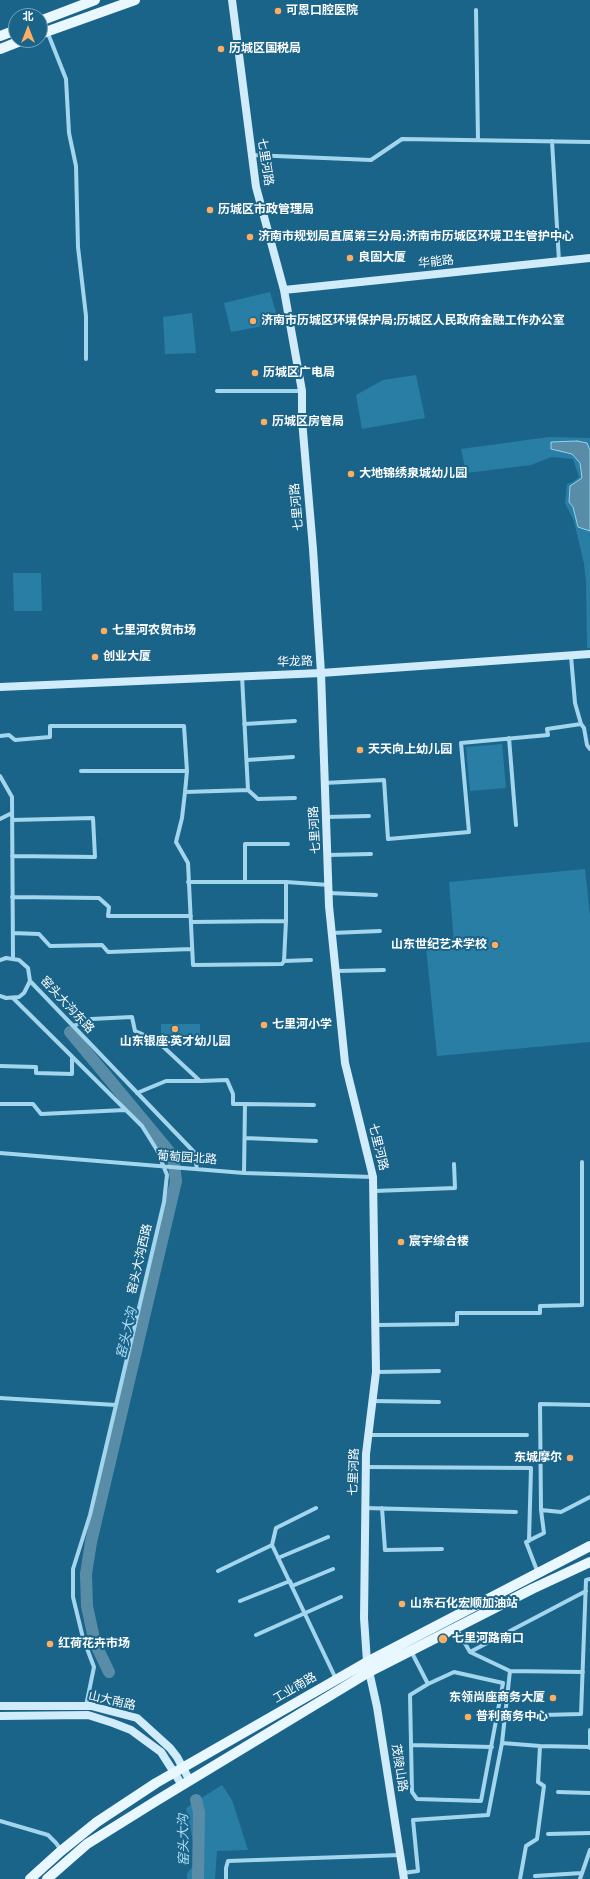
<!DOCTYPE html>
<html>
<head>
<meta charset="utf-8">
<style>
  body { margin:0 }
  #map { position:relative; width:590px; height:1879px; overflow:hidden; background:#1a648a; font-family:Karla,"Noto Sans SC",sans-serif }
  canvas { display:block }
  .north { position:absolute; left:8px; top:8px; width:40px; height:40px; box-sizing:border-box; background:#1a648a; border:1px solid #76a2b9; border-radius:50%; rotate:0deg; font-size:11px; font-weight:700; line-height:16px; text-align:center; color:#fff }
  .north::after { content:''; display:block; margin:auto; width:14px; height:18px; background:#ffad5f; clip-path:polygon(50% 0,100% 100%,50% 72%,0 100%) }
</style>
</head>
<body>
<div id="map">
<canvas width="590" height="1879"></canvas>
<div class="north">北</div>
</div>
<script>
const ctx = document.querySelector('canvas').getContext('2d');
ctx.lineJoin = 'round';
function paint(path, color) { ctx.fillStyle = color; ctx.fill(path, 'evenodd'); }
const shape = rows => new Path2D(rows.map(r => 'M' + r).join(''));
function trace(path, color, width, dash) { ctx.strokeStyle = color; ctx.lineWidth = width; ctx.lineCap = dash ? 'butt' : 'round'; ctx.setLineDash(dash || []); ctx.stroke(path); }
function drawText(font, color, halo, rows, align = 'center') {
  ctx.font = font + ' Karla,"Noto Sans SC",sans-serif'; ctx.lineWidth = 4; ctx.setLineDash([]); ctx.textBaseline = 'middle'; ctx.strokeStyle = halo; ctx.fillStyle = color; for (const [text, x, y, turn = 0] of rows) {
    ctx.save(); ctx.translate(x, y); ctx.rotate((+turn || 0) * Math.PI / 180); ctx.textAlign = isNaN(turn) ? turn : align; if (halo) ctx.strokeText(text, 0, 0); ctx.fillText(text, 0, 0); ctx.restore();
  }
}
const green = shape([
  [270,292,279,323,231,332,224,303],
  [192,313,196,353,165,354,163,317],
  [416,375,425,418,362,429,356,395,383,380],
  [549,437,590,438,590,648,587,648,586,582,584,564,574,521,565,503,567,484,573,482,579,477,573,459,551,457,531,465,466,473,461,449],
  [13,573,41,573,42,611,14,611],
  [502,744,506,788,470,791,466,747],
  [585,869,590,916,590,1042,437,1056,426,947,454,944,449,882],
  [161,1024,200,1024,200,1044,173,1045,161,1035],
  [222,1785,232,1800,248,1850,217,1851,215,1879,187,1879,187,1874,197,1860,186,1808]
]);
const water = shape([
  [577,441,587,443,590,450,590,531,578,527,573,507,569,502,570,486,582,478,580,463,572,454,551,449,551,442,577,441]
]);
const river = shape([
  [70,1032,173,1156,176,1181,91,1542,86,1574,87,1606,95,1643,109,1672],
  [196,1800,199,1812,198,1879]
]);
const street = shape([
  [476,10,478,140],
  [47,31,66,79,69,133,76,166,78,247,86,316,86,359],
  [552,141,559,261],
  [252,155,371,160,402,139,590,142],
  [217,391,302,391],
  [571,656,575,703,581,724],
  [242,676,248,790,185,792,182,818,176,842,188,863,193,965,282,964,284,961],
  [244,724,295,721],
  [0,736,9,735,15,740,50,737,50,726,184,726,187,771,185,792],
  [509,738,516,825],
  [247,760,293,757],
  [81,771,187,771],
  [0,776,12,797,13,958],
  [324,783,384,780,388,839,469,832,461,743,548,735,547,729,581,724,584,728,587,745,590,749],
  [248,790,258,799,295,798],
  [326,817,369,816],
  [0,819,12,813],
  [12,820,93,818,95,857,12,856],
  [328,855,371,854],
  [188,882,286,882,329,885],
  [245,882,245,844,288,844],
  [329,893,376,895],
  [12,897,99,898,109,907,108,916,191,916],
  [286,921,284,961,311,960],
  [191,922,286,921,286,882],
  [13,933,39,934,50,946,102,945,108,952,192,949],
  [332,933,380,931],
  [0,960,6,958,19,960,28,968,30,981,24,993,19,997,6,998,0,996],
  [336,971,384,970],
  [30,981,194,1152,197,1169],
  [13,998,142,1126,157,1150,167,1175,164,1202,90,1515,73,1569,73,1597,83,1638,94,1667,86,1706],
  [73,1026,91,1019,132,1017,135,1031,156,1040,200,1081,227,1080,233,1094,233,1104,245,1104,244,1173],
  [0,1066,36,1067,36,1073,72,1074,72,1057],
  [137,1093,166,1081,200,1081],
  [0,1104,33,1104,41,1114,125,1110],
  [245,1104,314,1105],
  [245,1138,316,1141],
  [0,1153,244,1173,373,1177],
  [374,1191,455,1188,454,1164],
  [377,1325,457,1324,457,1313,540,1313,540,1306,582,1305,582,1162],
  [376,1372,439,1371],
  [0,1398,116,1405],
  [372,1401,439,1402],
  [590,1405,540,1404,541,1510,561,1512,590,1497],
  [368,1435,527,1435],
  [366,1467,531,1468,529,1541],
  [316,1508,276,1528,272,1545,336,1679],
  [365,1508,516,1512],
  [382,1508,385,1550,442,1549],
  [278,1558,328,1537],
  [218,1571,272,1545],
  [538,1573,526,1542,544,1533,541,1510],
  [240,1601,290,1581,292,1586,333,1569],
  [456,1628,470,1652,510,1671,583,1672],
  [256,1635,341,1597],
  [411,1651,428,1684,410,1695,412,1792,417,1799,481,1801,503,1683,454,1672,428,1684],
  [470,1652,586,1591],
  [505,1716,581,1714,586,1580,590,1579],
  [590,1730,590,1748],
  [502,1743,540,1746,538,1782,544,1786,537,1839,526,1846,520,1879],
  [411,1745,492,1747],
  [540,1746,589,1747],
  [558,1792,590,1793],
  [0,1821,48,1835,56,1843,61,1850],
  [548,1834,590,1833],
  [403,1873,418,1871,413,1820,488,1815,502,1743,510,1671],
  [535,1876,582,1873],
  [226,1879,226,1868,228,1861,400,1855],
  [580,1879,590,1850]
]);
const secondary = shape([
  [232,0,256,187,284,290,302,391,302,420,313,549,321,673,329,906,345,1063,373,1177,376,1372,366,1454,364,1618,367,1662,377,1707,404,1879],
  [284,290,590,258],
  [0,687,321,673,590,654],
  [0,1706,91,1706,137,1718,170,1748,177,1757,190,1781],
  [0,1716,88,1715,113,1723,131,1730,161,1752,182,1785]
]);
const primary = shape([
  [40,21,95,0],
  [40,34,135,0],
  [0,36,16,30],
  [0,49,23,40],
  [30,1879,61,1851,97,1822,156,1783,367,1662,590,1546],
  [47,1879,87,1844,156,1801,369,1672,532,1589,590,1562]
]);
const markers = [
  [278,11,4,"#ffad5f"],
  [221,49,4,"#ffad5f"],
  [210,210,4,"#ffad5f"],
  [250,237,4,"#ffad5f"],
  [350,258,4,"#ffad5f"],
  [253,321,4,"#ffad5f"],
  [255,373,4,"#ffad5f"],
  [264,422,4,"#ffad5f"],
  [351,474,4,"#ffad5f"],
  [104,631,4,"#ffad5f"],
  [95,657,4,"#ffad5f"],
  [360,750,4,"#ffad5f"],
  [495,945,4,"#ffad5f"],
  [264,1025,4,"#ffad5f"],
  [175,1029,4,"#ffad5f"],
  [401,1242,4,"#ffad5f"],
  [570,1458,4,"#ffad5f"],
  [402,1604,4,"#ffad5f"],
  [443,1639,5,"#ffad5f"],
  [50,1644,4,"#ffad5f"],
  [553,1698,4,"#ffad5f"],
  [468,1717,4,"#ffad5f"]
];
const poiNames = [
  ["可恩口腔医院",286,11],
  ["历城区国税局",229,49],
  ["历城区市政管理局",218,210],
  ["济南市规划局直属第三分局;济南市历城区环境卫生管护中心",258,237],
  ["良固大厦",358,258],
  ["济南市历城区环境保护局;历城区人民政府金融工作办公室",261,321],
  ["历城区广电局",263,373],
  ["历城区房管局",272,422],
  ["大地锦绣泉城幼儿园",359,474],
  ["七里河农贸市场",112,631],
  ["创业大厦",103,657],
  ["天天向上幼儿园",368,750],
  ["山东世纪艺术学校",487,945,"right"],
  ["七里河小学",272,1025],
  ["山东银座·英才幼儿园",175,1042,"center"],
  ["宸宇综合楼",409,1242],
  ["东城摩尔",562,1458,"right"],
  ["山东石化宏顺加油站",410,1604],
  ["七里河路南口",452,1639],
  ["红荷花卉市场",58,1644],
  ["东领尚座商务大厦",545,1698,"right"],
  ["普利商务中心",476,1717]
];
const streetNames = [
  ["七里河路",265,162,81],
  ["华能路",436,262,-6],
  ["七里河路",297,507,-95],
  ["华龙路",295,662,-2],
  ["七里河路",315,830,-93],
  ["窑头大沟东路",67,1005,47],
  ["七里河路",378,1147,76],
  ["葡萄园北路",187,1158,4],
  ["窑头大沟西路",140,1259,-77],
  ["七里河路",354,1472,-88],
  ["工业南路",295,1688,-30],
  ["山大南路",112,1701,13],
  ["茂陵山路",399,1768,81]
];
const waterNames = [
  ["窑头大沟",127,1333,-77],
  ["窑头大沟",184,1840,-91]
];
paint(green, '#297ea6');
paint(water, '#598da7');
trace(water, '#96d3ef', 1);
trace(river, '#598da7', 12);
trace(street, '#a3d5ed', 4);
trace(secondary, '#d0ebf9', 8);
trace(primary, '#e9f7ff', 10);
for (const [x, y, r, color] of markers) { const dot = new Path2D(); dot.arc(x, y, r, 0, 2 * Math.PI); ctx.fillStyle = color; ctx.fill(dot); trace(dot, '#1a648a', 1.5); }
drawText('bold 12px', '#fff', '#1a648a', poiNames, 'left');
drawText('12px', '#fff', '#1a648a', streetNames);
drawText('italic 13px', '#afdef4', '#1a648a', waterNames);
</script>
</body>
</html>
